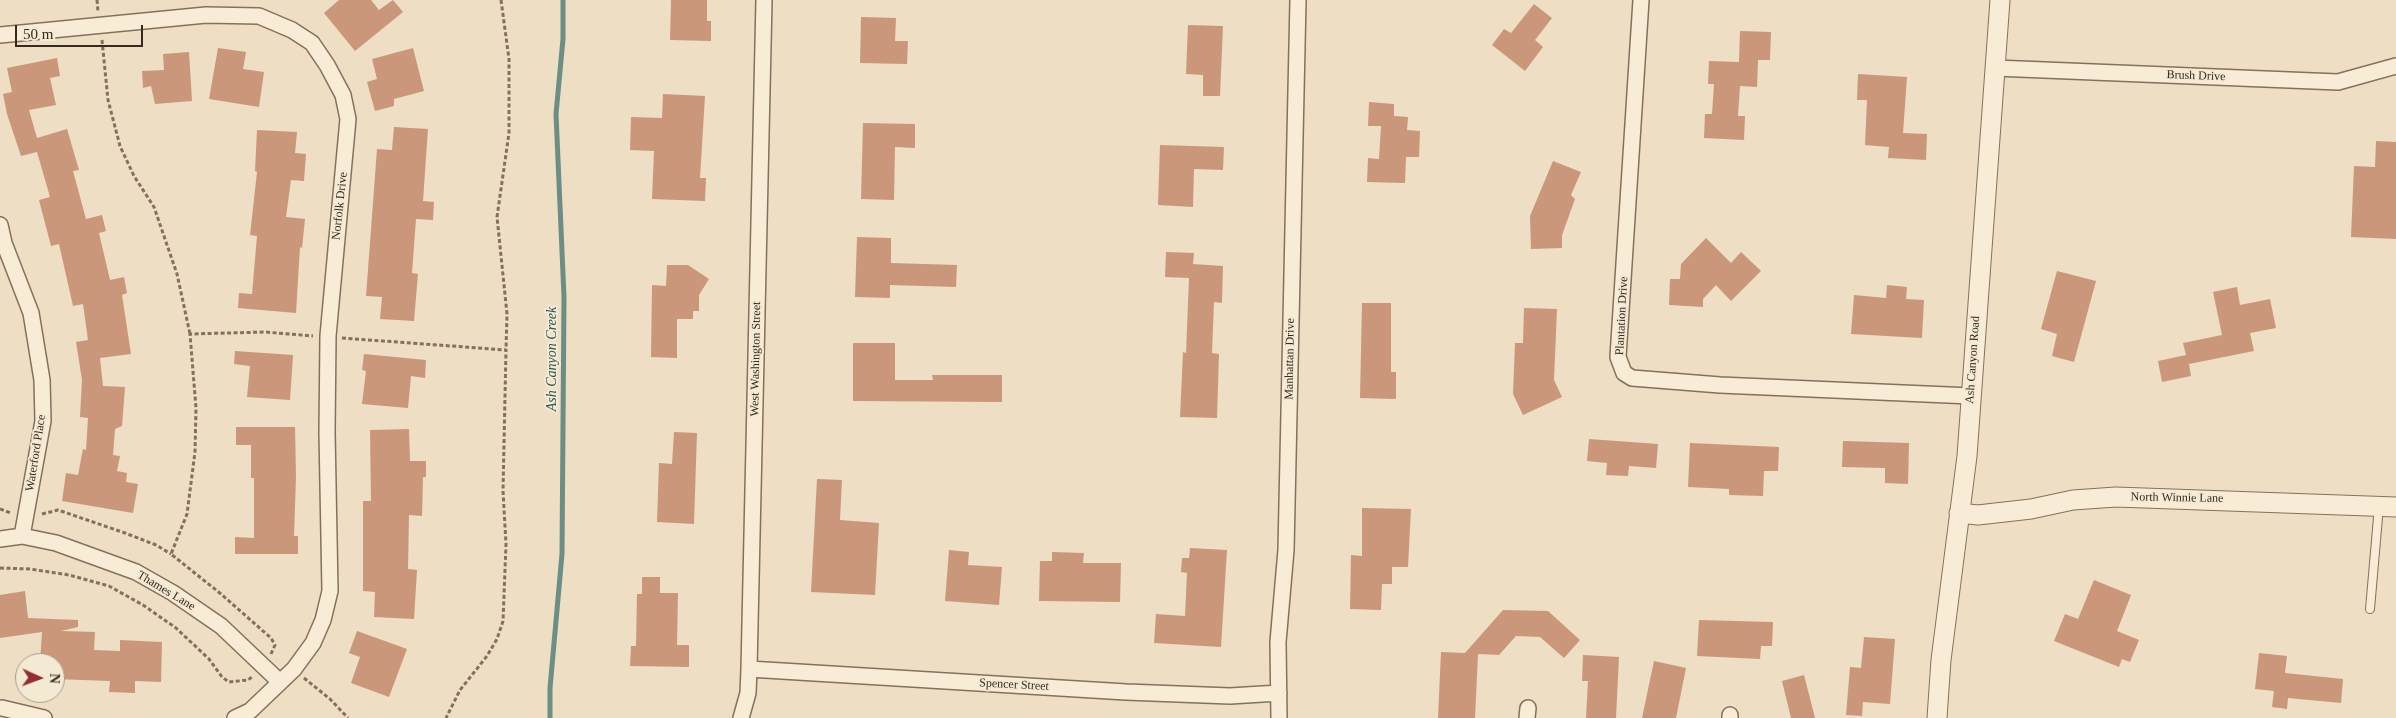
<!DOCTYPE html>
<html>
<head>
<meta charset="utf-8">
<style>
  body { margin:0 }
  #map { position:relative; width:2396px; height:718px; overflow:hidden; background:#eddec4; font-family:"Times New Roman",serif }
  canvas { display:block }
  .north { position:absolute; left:15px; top:653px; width:50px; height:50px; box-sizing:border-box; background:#f4e9d3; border:1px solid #a89c8b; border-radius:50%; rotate:92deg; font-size:14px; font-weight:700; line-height:20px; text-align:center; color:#37291e }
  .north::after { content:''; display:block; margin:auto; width:18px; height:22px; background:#942d33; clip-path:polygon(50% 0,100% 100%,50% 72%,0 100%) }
  .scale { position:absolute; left:15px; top:25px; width:128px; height:22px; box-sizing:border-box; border:2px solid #37291e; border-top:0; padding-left:6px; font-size:15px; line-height:18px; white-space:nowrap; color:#37291e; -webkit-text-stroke:4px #f4e9d3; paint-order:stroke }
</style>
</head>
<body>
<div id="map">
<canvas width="2396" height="718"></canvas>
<div class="north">N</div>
<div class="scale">50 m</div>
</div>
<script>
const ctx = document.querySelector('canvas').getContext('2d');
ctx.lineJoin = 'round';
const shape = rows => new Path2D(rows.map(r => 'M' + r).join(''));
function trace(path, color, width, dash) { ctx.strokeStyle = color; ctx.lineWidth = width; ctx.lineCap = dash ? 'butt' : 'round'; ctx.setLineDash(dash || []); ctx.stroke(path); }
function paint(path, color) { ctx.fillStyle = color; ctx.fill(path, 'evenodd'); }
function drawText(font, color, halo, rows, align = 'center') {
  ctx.font = font + ' "Times New Roman",serif'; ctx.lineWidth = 4; ctx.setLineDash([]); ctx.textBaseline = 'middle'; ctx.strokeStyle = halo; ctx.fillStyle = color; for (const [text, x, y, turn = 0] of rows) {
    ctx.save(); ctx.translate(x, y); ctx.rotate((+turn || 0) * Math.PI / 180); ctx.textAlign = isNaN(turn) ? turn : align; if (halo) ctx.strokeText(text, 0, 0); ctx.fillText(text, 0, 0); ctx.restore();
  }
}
const stream = shape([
  [550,718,550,688,562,554,564,297,556,114,563,39,563,0]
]);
const building = shape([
  [339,0,371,0,379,10,393,0,403,12,355,51,324,13],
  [671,0,707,0,707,21,711,21,711,41,670,40],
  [1534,4,1552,18,1535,40,1543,47,1525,71,1492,45,1504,29,1511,33],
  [861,17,896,18,895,41,908,41,907,64,860,63],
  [1188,25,1223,26,1220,96,1203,96,1203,75,1186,74],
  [1740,31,1771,32,1770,60,1758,60,1757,87,1740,86,1738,116,1745,116,1744,140,1704,138,1705,114,1712,114,1714,84,1708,84,1709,61,1739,62],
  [218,48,246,52,243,69,264,72,259,107,209,99],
  [413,48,424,91,394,99,394,106,375,111,367,82,377,79,372,59],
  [189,52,192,101,155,104,151,86,143,88,142,71,164,70,163,54],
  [57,58,60,76,50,78,56,105,29,110,37,138,67,129,79,170,73,171,86,219,102,215,106,231,99,233,110,280,124,277,127,293,122,295,131,354,100,358,103,386,125,387,122,426,115,429,113,455,120,456,117,471,127,473,126,482,138,484,133,513,62,501,66,473,78,475,83,449,86,450,88,418,80,417,82,380,76,342,88,340,83,304,73,306,59,244,51,246,39,200,50,197,37,152,21,156,7,114,3,94,12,92,7,68],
  [1858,74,1907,77,1903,133,1927,134,1926,160,1888,158,1889,147,1865,145,1867,100,1857,100],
  [663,94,705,96,700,178,706,178,705,201,652,199,654,151,630,150,631,117,662,118],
  [1369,102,1394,104,1394,116,1408,117,1407,130,1420,131,1419,157,1406,157,1405,183,1367,182,1368,158,1379,159,1381,126,1368,126],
  [863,123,915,124,915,148,895,147,894,200,861,199],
  [394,127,428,129,423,201,434,202,433,220,416,219,412,273,418,274,414,321,380,319,382,297,366,296,377,149,392,150],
  [257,130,297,132,295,153,306,154,304,181,291,180,286,217,305,219,302,248,300,247,296,313,238,308,239,293,252,294,257,236,250,235,257,172,255,171],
  [2376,141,2396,142,2396,239,2351,237,2354,166,2375,167],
  [1160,145,1224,147,1223,170,1194,169,1193,207,1158,205],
  [1553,161,1581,172,1571,195,1575,199,1562,235,1562,248,1531,249,1530,216],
  [857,237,891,238,891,263,957,265,956,287,890,285,890,298,855,297],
  [1706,238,1731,263,1741,252,1761,271,1731,301,1716,285,1703,299,1703,307,1669,305,1670,279,1680,279,1681,264],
  [1166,252,1194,253,1193,264,1223,266,1222,303,1214,302,1212,353,1219,354,1217,418,1180,417,1183,352,1186,353,1189,278,1165,277],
  [667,265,688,265,709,279,699,295,699,311,693,311,693,319,677,319,677,358,651,357,652,285,666,286],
  [2057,271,2096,281,2074,362,2052,356,2057,334,2041,329],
  [1887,285,1907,287,1906,299,1924,300,1922,338,1851,334,1854,295,1886,298],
  [2237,287,2240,305,2270,299,2276,328,2250,333,2254,351,2189,364,2191,376,2162,382,2158,361,2186,355,2183,343,2222,335,2213,292],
  [1362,303,1391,303,1391,372,1396,372,1396,399,1360,398],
  [1524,308,1557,309,1554,380,1562,397,1523,415,1513,394,1515,343,1523,343],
  [853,343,895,343,895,380,933,380,932,375,1002,375,1002,402,853,401],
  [235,351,293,355,290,400,247,397,250,366,234,364],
  [364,354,426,360,425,378,411,376,408,408,362,404,366,371,362,370],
  [236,427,295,427,296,477,294,536,298,536,298,554,235,554,235,537,254,538,254,478,251,478,251,445,236,445],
  [409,429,410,461,426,461,426,477,423,477,422,516,409,515,408,569,417,570,414,619,374,617,375,592,363,591,363,501,371,501,370,430],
  [674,432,697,433,694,524,657,522,659,463,672,464],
  [1589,439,1658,444,1656,468,1629,466,1628,476,1606,475,1607,463,1587,461],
  [1843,441,1909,443,1908,484,1885,483,1885,468,1842,467],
  [1690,443,1779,447,1778,471,1764,471,1763,496,1729,495,1729,489,1688,487],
  [817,479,842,480,840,520,879,523,875,595,811,592],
  [1362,508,1411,509,1408,567,1392,567,1392,584,1382,584,1381,610,1350,609,1351,555,1362,556],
  [1190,548,1227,550,1221,647,1154,643,1156,614,1185,616,1187,573,1181,572,1182,558,1189,558],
  [949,550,969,552,968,565,1002,567,999,605,945,601],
  [1052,552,1084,553,1083,563,1121,563,1120,602,1039,601,1040,561,1052,561],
  [642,577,660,577,660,593,678,593,677,645,689,645,689,667,630,666,631,646,636,646,637,594,642,594],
  [2094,580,2131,595,2117,631,2139,640,2130,662,2122,659,2119,667,2054,641,2065,614,2078,619],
  [25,591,28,618,78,620,78,627,61,631,95,632,94,650,120,651,120,640,162,642,161,682,135,681,135,693,109,692,110,681,55,679,55,663,40,663,42,632,0,638,0,595],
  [1503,610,1548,611,1580,640,1564,658,1540,637,1516,636,1499,655,1478,654,1475,718,1438,718,1441,652,1465,653],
  [1699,620,1773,622,1772,646,1761,646,1760,659,1697,656],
  [357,631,407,649,389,697,351,683,360,657,349,653],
  [1864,637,1895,639,1890,704,1863,702,1862,716,1846,715,1850,667,1861,668],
  [2259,653,2287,656,2285,673,2343,679,2341,703,2288,698,2287,709,2272,707,2274,691,2255,689],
  [1583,655,1619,657,1616,718,1586,718,1588,681,1582,681],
  [1654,661,1686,668,1676,718,1642,718],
  [1804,675,1815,718,1791,718,1782,681]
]);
const path = shape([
  [97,0,98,12],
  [501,0,509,59,509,133,497,217,507,314,506,350],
  [102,40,108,100,120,146,134,176,154,207,177,274,190,334],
  [342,338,506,350,503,491,506,544,503,621,497,639,487,656,460,690,446,718],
  [0,509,11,513],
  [42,514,58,510,125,533,156,545,171,554],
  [0,568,30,569,69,575,109,586,143,605,176,628,209,659,222,677,229,682,248,680,253,676],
  [271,654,275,645,271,638,221,594,171,554,187,514,195,452,196,408,190,334,265,332,313,336],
  [304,678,330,699,348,718]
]);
const service = shape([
  [2370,609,2379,506]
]);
const minor = shape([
  [1641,0,1618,357,1624,373,1632,378,1720,385,1971,396],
  [0,35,206,15,259,16,292,30,312,43,327,65,343,95,348,119,328,336,327,432,330,591,323,620,313,643,294,669,250,711,235,718],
  [1995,68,2338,82,2396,66],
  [0,225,4,243,31,313,42,380,43,421,22,536],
  [0,539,22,536,56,543,136,572,173,593,221,626,280,682],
  [749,669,1126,692,1230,696,1279,693],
  [2,708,44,718],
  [741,718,748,693,749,669,764,0],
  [1279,718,1278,642,1286,550,1298,0],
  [1527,718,1528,708],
  [1730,718,1730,715]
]);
const tertiary = shape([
  [1959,513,1978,515,2031,509,2073,500,2116,497,2396,507],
  [1937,718,1941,660,1967,456,2000,0]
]);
const streetNames = [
  ["Brush Drive",2196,76,2],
  ["Norfolk Drive",340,206,-84],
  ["Plantation Drive",1622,316,-87],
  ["West Washington Street",756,359,-89],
  ["Manhattan Drive",1290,359,-89],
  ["Ash Canyon Road",1973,360,-86],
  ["Waterford Place",36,453,-81],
  ["North Winnie Lane",2177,498,1],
  ["Thames Lane",166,591,31],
  ["Spencer Street",1014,685,3]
];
const waterNames = [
  ["Ash Canyon Creek",552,359,-90]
];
trace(stream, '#6d8e84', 5);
paint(building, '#ca977b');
trace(service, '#86705b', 10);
trace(minor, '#86705b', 18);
trace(tertiary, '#86705b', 21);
trace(path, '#86705b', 3, [4, 2.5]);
trace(service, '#f8ecd7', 8);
trace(minor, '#f8ecd7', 15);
trace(tertiary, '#f8ecd7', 19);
drawText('12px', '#37291e', '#f4e9d3', streetNames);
drawText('italic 14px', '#2e5651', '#f4e9d3', waterNames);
</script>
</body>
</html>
